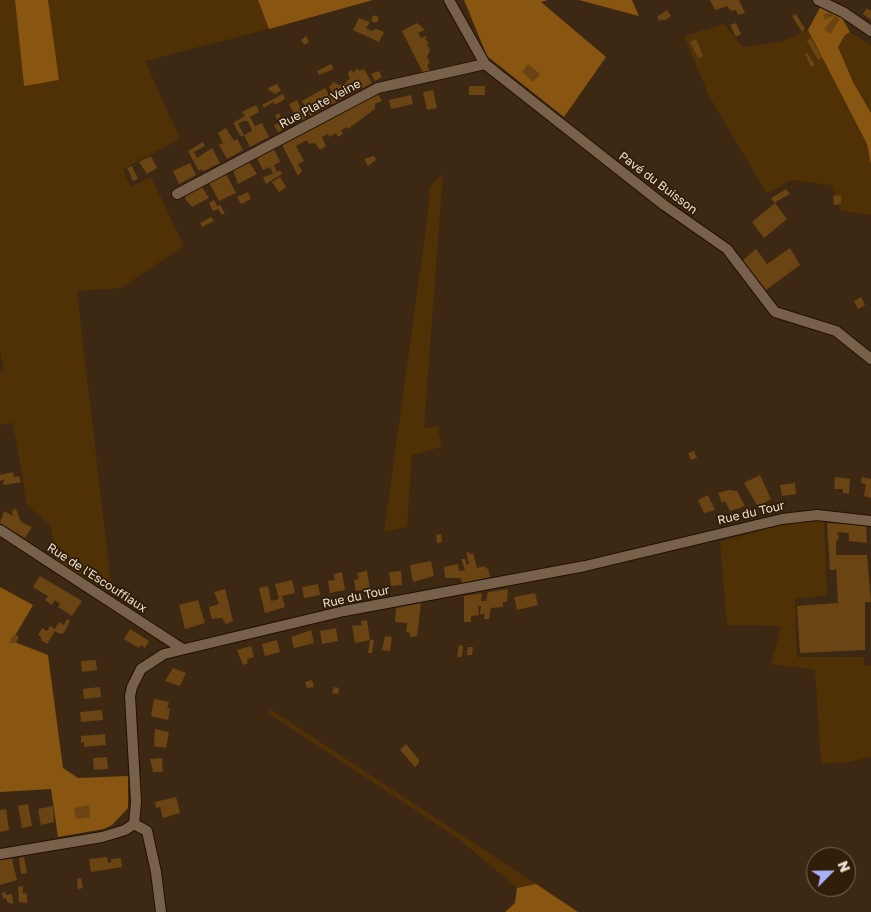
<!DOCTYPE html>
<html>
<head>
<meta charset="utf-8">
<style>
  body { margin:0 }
  #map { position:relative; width:871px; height:912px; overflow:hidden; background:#3c2813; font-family:"Golos Text",sans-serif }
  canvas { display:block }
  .north { position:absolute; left:806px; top:847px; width:50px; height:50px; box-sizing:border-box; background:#311e09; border:1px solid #7d6c5b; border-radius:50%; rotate:67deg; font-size:14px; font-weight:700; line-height:20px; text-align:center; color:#efe2d5 }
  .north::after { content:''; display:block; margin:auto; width:18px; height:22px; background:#aab0fc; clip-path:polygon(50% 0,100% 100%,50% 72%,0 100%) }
</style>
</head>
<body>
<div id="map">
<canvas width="871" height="912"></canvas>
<div class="north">N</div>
</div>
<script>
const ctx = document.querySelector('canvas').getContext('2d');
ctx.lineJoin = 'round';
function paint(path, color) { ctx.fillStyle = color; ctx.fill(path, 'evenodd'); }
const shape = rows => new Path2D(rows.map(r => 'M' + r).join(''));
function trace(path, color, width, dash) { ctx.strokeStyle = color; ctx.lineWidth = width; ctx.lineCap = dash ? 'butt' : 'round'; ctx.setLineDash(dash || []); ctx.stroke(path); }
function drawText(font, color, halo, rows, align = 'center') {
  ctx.font = font + ' "Golos Text",sans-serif'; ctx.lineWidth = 4; ctx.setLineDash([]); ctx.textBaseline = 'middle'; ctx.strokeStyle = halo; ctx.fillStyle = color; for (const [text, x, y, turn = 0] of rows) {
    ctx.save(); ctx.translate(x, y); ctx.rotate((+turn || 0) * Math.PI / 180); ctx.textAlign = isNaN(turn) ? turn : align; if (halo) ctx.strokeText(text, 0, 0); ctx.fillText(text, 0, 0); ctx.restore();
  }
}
const green = shape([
  [0,0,15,0,24,85,59,80,48,0,258,0,269,29,145,61,180,139,123,169,131,187,151,177,184,246,121,288,77,291,112,593,56,562,51,526,27,505,13,423,0,425,0,372,4,371,0,352],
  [724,24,743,47,781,42,808,30,867,144,871,164,871,215,841,211,831,185,791,180,767,194,709,96,684,36],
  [850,32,871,45,871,113,853,82,838,47,845,35],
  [443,173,424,428,439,426,438,434,442,447,412,455,407,527,384,532,428,214,430,187],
  [824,518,827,595,795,599,797,657,864,657,864,666,871,665,871,757,848,762,821,764,815,670,771,664,781,626,727,625,720,542,798,520],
  [270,709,536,884,517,888,459,839,268,713]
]);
const forest = shape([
  [15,0,48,0,59,80,24,86],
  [258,0,373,0,269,29],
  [464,0,548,0,541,2,606,57,564,117,487,56],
  [579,0,632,0,639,16,631,14],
  [823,2,845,11,842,18,850,32,845,35,838,47,853,82,871,113,871,164,867,144,808,30],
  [0,587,33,605,12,641,48,655,63,768,78,778,128,776,128,808,112,825,104,829,58,837,51,789,0,792],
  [536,884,578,912,505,912,515,903,517,888]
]);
const building = shape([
  [710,0,739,0,745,13,738,15,736,10,731,11,727,6,715,10],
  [867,8,870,11,871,9,871,20,863,14],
  [667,10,671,16,664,21,662,19,660,21,657,17],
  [831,12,833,16,825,20,823,15],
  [796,14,805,29,802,32,792,16],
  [835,15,840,19,830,34,824,30],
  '371.5 19a3.5 3.5 0 1 1 7 0a3.5 3.5 0 1 1-7 0Z',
  [359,18,370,22,366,28,371,31,377,29,384,32,379,42,353,30],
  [417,23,425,30,418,33,421,38,427,36,425,39,429,43,427,44,430,50,427,57,430,63,427,64,430,72,424,75,402,31],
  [736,23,741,34,736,37,730,25],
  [306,36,309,42,304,45,301,40],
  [811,38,822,58,818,60,807,41],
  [696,39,703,56,698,58,690,42],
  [807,53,815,65,811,67,805,54],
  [331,64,334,69,319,75,317,71],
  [528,64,540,74,533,82,522,72],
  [357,68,359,71,364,69,372,83,310,116,302,101,325,88,329,94,332,92,329,87,334,82,339,85,347,83,346,81,350,79,348,74,349,71,352,70,353,73],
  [379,71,382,77,375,81,371,74],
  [277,84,281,91,274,94,272,91,270,92,268,88],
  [469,86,485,86,485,95,469,95],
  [433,90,437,108,427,110,423,92],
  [283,94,285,98,282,101,274,105,273,102,264,108,262,105],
  [378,94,382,101,375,104,375,109,348,129,347,127,341,130,343,134,338,137,336,133,329,137,328,134,322,137,326,146,320,150,315,143,309,144,307,140,296,146,304,161,298,164,302,171,298,176,282,145],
  [411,95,413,104,391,109,389,100],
  [297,100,306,118,298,122,289,104],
  [256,105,259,112,250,117,255,126,262,123,269,137,250,147,244,135,241,137,233,123,245,116,242,112],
  [243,121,248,121,252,131,244,135,238,124],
  [279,113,286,128,278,132,274,125,279,123,275,115],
  [226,128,234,141,237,139,243,150,227,159,219,145,223,143,218,133],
  [203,142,205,146,194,152,197,158,212,148,220,163,203,171,201,169,199,171,188,151],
  [274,149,280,162,274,165,277,172,280,170,282,174,266,184,263,177,273,174,270,167,263,170,256,157],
  [151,156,157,168,147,174,139,162],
  [374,156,376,160,368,166,364,159],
  [249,162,257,174,238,184,233,170],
  [190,163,196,175,179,184,173,171],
  [132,166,138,179,133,181,127,168],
  [226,174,236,193,219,201,209,182],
  [280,177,286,187,279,192,272,182],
  [202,187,209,198,192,207,185,199,186,195],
  [786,189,790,194,774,203,771,198],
  [248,192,251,199,241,204,237,197],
  [841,195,841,204,834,205,833,196],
  [214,200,217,206,220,205,225,213,222,215,218,209,213,211,209,203],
  [775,203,787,219,764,238,752,222],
  [211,217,214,221,202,227,200,223],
  [790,248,800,265,766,290,742,261,756,249,767,264],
  [861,297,865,305,858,309,854,301],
  [694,451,697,458,691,460,688,453],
  [13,472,14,477,19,476,21,482,4,485,3,482,5,479,0,481,0,475],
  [760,475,771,499,758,507,744,483],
  [835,477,850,479,849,494,843,493,843,489,834,489],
  [862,477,871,479,871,498,864,496,866,484,861,483],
  [795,483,796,494,782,496,780,485],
  [729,490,737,491,745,506,730,511,725,501,722,503,718,493],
  [708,495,715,510,704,513,698,500],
  [16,509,21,522,32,527,25,538,0,523,4,511,13,516,12,510],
  [827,523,866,525,867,543,849,541,849,533,837,532,839,537,836,542,836,555,867,555,871,602,865,602,865,650,800,653,797,606,838,603,836,567,835,570,830,570],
  [441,534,442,542,437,543,436,535],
  [469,552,470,554,473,553,477,568,485,566,486,569,488,568,490,577,462,583,461,578,445,578,444,567,458,564,459,571,465,570,461,559,465,559,467,565,469,564,466,553],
  [431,561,434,576,413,582,410,565],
  [367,571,370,589,356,591,354,580,359,579,357,573],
  [401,571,402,585,391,586,389,572],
  [342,572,345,590,330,593,328,581,335,580,334,574],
  [40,576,82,601,72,616,58,607,60,604,55,600,52,605,45,600,48,596,33,587],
  [292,580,295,593,282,596,285,607,265,613,259,588,268,586,271,601,279,599,275,584],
  [318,584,320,595,304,598,302,587],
  [225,589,233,621,226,624,222,618,212,619,209,607,219,604,214,592],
  [508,589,507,602,503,602,503,607,491,608,489,619,484,619,485,614,480,614,481,606,478,606,479,615,471,616,471,622,464,622,464,596,482,593,481,601,486,601,488,592],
  [535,593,538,605,517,610,514,597],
  [198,600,205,623,185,629,179,605],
  [421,603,417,636,410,637,410,633,406,632,407,623,395,622,396,608],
  [67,619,70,621,64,633,60,634,55,631,47,644,41,640,42,638,38,635,42,628,47,631,50,626,55,629,59,622,64,625],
  [367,620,370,640,355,643,352,626,362,625,361,621],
  [336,628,338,641,322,644,320,631],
  [130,629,149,641,145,648,141,645,139,648,124,639],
  [311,630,314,643,294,648,291,637],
  [14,634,19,637,16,643,9,643],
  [385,636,392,637,390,651,382,650],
  [277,640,280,652,265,656,262,644],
  [370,640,374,640,372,653,368,653],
  [459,645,463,646,462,656,460,657,457,657],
  [251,646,254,657,247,659,248,663,243,665,237,650],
  [468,647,473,647,472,655,467,655],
  [96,660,97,670,82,672,81,661],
  [173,668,186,673,180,686,165,681],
  [312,680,314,687,307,688,305,682],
  [100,687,101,697,84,699,83,689],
  [334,687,339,688,338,694,332,693],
  [154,699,169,702,167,708,170,709,168,720,151,716],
  [102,710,103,720,81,722,80,712],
  [155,729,169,732,166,748,154,746],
  [105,734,106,745,84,747,84,742,81,743,81,736],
  [406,744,419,760,419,763,415,767,400,750],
  [107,757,108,769,94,770,93,758],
  [162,758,163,772,153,772,150,759],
  [176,797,180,813,163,818,160,807,156,808,155,802],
  [28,804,32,826,22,828,18,806],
  [89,805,90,817,76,819,74,808],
  [53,806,54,822,41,825,38,809],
  [6,809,9,830,0,832,0,810],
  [24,857,27,873,21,874,19,858],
  [107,857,108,863,111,863,111,859,121,858,122,867,91,872,89,859],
  [12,859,17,880,0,885,0,860],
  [81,878,83,888,78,889,77,879],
  [23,886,23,894,27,893,27,903,19,902,18,887],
  [5,892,6,895,12,894,13,904,7,902,6,898,3,899,2,893]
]);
const minor = shape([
  [449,0,485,64,664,205,727,249,775,312,836,331,871,359],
  [818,0,843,12,871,31],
  [177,194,378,88,485,64],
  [0,530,181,648],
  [134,824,147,831,156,872,161,912],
  [0,854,102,837,125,830,134,824,136,802,130,696,132,687,141,669,164,654,344,611,585,566,782,519,817,515,871,521]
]);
const streetNames = [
  ["Rue Plate Veine",320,104,-28],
  ["Pavé du Buisson",658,183,37],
  ["Rue du Tour",751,513,-13],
  ["Rue de l'Escouffiaux",97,578,33],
  ["Rue du Tour",356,597,-12]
];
paint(green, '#503005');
paint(forest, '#895611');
paint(building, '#6b4413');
trace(minor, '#221000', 12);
trace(minor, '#77614a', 10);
drawText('12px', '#efe2d5', '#311e09', streetNames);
</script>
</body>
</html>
